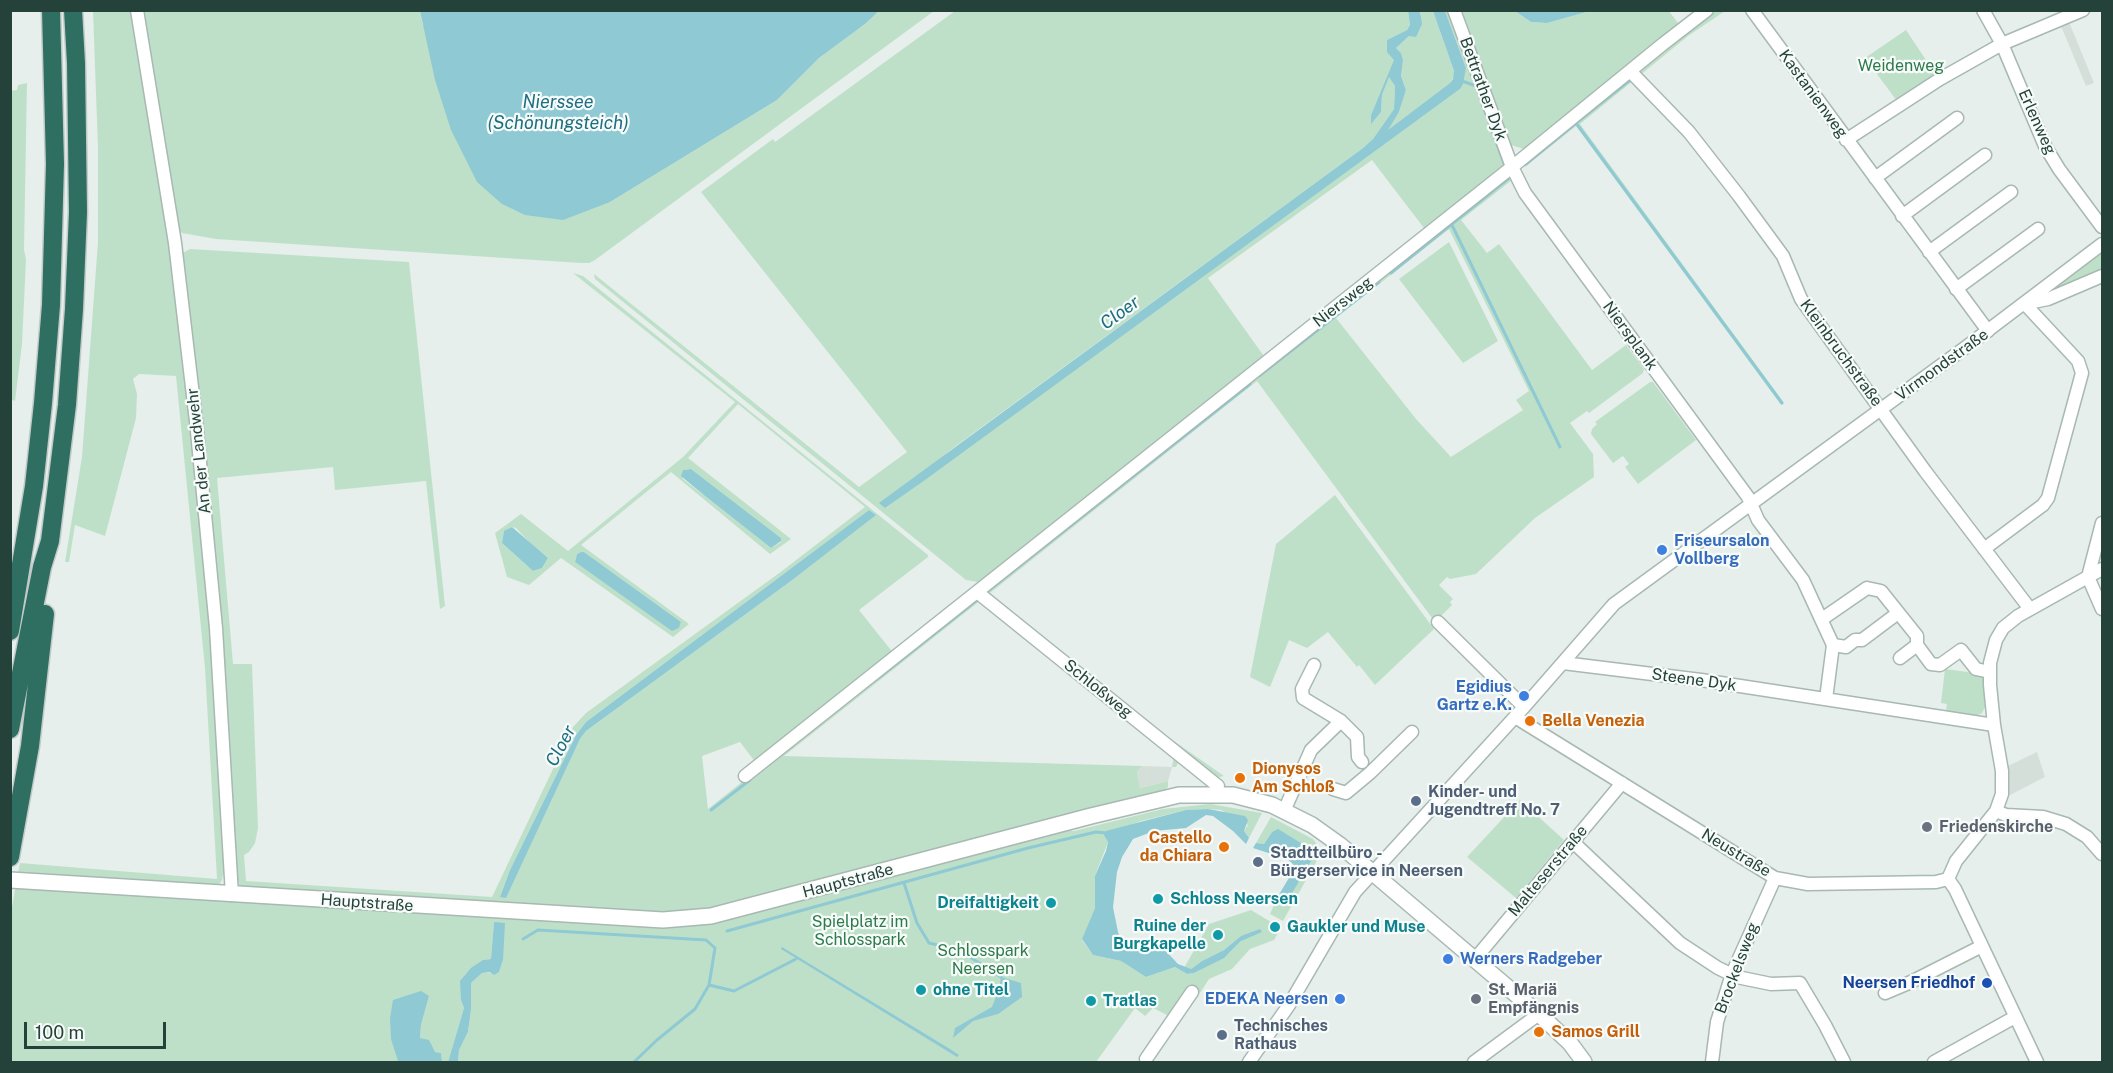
<!DOCTYPE html>
<html>
<head>
<meta charset="utf-8">
<style>
  body { margin:0 }
  #map { position:relative; width:2113px; height:1073px; overflow:hidden; background:#e6efeb; font-family:"Public Sans",sans-serif }
  canvas { display:block }
  .frame { position:absolute; inset:0; border:12px solid #24423a; pointer-events:none }
  .scale { position:absolute; left:24px; top:1022px; width:142px; height:27px; box-sizing:border-box; border:3px solid #24423a; border-top:0; padding-left:8px; font-size:18px; line-height:21px; white-space:nowrap; color:#24423a; -webkit-text-stroke:4px #f7fbf9; paint-order:stroke }
</style>
</head>
<body>
<div id="map">
<canvas width="2113" height="1073"></canvas>
<div class="frame"></div>
<div class="scale">100 m</div>
</div>
<script>
const ctx = document.querySelector('canvas').getContext('2d');
ctx.lineJoin = 'round';
function paint(path, color) { ctx.fillStyle = color; ctx.fill(path, 'evenodd'); }
const shape = rows => new Path2D(rows.map(r => 'M' + r).join(''));
function trace(path, color, width, dash) { ctx.strokeStyle = color; ctx.lineWidth = width; ctx.lineCap = dash ? 'butt' : 'round'; ctx.setLineDash(dash || []); ctx.stroke(path); }
function drawText(font, color, halo, rows, align = 'center') {
  ctx.font = font + ' "Public Sans",sans-serif'; ctx.lineWidth = 4.5; ctx.setLineDash([]); ctx.textBaseline = 'middle'; ctx.strokeStyle = halo; ctx.fillStyle = color; for (const [text, x, y, turn = 0] of rows) {
    ctx.save(); ctx.translate(x, y); ctx.rotate((+turn || 0) * Math.PI / 180); ctx.textAlign = isNaN(turn) ? turn : align; if (halo) ctx.strokeText(text, 0, 0); ctx.fillText(text, 0, 0); ctx.restore();
  }
}
const built = shape([
  [2069,22,2094,83,2086,86,2061,26],
  [2037,752,2045,777,2008,796,2009,784,2008,766],
  [1142,766,1172,767,1168,781,1140,788,1137,772]
]);
const green = shape([
  [93,11,132,11,169,235,187,376,214,666,224,870,222,880,218,886,18,873,20,863,217,879,205,668,176,376,139,374,133,379,137,394,136,418,105,536,75,525,69,562,65,562,82,457,98,242,98,148],
  [141,11,420,11,423,26,610,202,777,100,819,58,865,24,879,11,934,11,595,260,589,263,581,263,216,239,182,233,177,227],
  [955,11,1408,11,1410,25,1407,30,1387,40,1395,60,1371,115,1371,123,1381,112,1382,95,1389,76,1395,86,1394,109,1373,139,1363,148,949,451,885,508,1460,89,1466,68,1445,11,1448,11,1507,168,1427,232,1372,160,1208,278,1266,359,984,583,966,580,595,279,594,274,859,487,907,452,701,192,773,139,775,142],
  [1420,11,1433,11,1454,71,1454,76,1450,83,1386,132,1399,112,1406,90,1401,76,1403,60,1401,53,1396,48,1409,36,1421,14],
  [1462,11,1515,11,1531,22,1547,23,1590,11,1669,11,1678,23,1524,149,1511,145],
  [1716,11,1725,11,1688,36,1639,76,1638,70,1686,31],
  [1906,30,1936,75,1897,101,1865,58],
  [1630,76,1634,80,1580,124,1784,403,1781,405,1576,126,1525,167,1524,162],
  [27,83,24,250,26,259,22,344,15,401,10,399,10,91,17,90,18,85],
  [1509,174,1512,180,1461,220,1487,253,1499,244,1592,370,1626,345,1644,369,1643,373,1589,413,1587,411,1570,423,1593,454,1594,477,1535,518,1476,574,1450,579,1447,577,1439,585,1453,599,1450,602,1452,605,1435,622,1257,381,990,593,1168,737,1224,776,1214,778,992,601,989,593,985,590],
  [1449,229,1529,391,1516,400,1523,410,1451,457,1416,419,1336,318],
  [1449,242,1498,341,1463,363,1399,279],
  [190,249,409,262,445,606,440,609,426,481,335,490,333,467,217,478,233,664,252,664,258,828,255,843,249,852,244,855,246,881,492,897,573,727,586,713,782,571,865,507,738,404,688,458,791,539,770,554,671,472,581,545,689,624,673,637,561,558,529,585,507,577,495,533,521,514,568,551,683,457,735,402,573,273,583,276,928,555,928,557,859,610,894,654,756,763,740,742,702,756,708,809,977,596,1176,756,1179,761,1176,767,1172,767,1174,756,981,600,784,756,1142,766,1137,772,1140,788,1168,781,1168,787,1165,790,760,900,692,913,654,914,245,889,240,887,238,881,223,666,206,478,181,254],
  [687,469,691,469,781,538,781,542,771,548,683,479,682,472],
  [869,510,875,515,791,581,586,731,580,739,506,897,500,897,510,870,576,735,586,722],
  [512,527,516,528,532,545,548,558,542,568,533,571,502,543,504,532],
  [581,552,584,552,681,622,679,628,672,630,575,562,577,554],
  [2102,251,2102,269,2048,291],
  [1650,382,1653,382,1696,440,1638,484,1625,467,1629,464,1623,456,1613,463,1591,434,1592,429,1597,424,1595,422],
  [1335,495,1434,629,1375,685,1359,665,1357,667,1328,632,1307,648,1289,640,1270,687,1250,677,1276,544],
  [1945,669,1983,674,1985,707,1982,713,1976,716,1946,711,1947,704,1941,703],
  [1520,800,1564,840,1516,898,1467,857],
  [1210,804,1262,813,1249,838,1244,831,1248,825,1221,810,1208,809,1186,810,1141,821,1105,835,1108,842,1095,876,1095,908,1082,940,1093,955,1121,961,1146,977,1175,967,1187,974,1194,973,1229,953,1241,941,1241,936,1224,950,1202,961,1191,969,1184,968,1209,924,1251,910,1281,928,1274,940,1250,949,1232,969,1209,979,1200,993,1191,988,1169,1016,1153,1008,1145,1016,1135,1008,1096,1062,458,1062,459,1050,468,1032,471,1010,471,983,482,973,499,972,503,960,494,923,491,959,483,960,461,1000,464,1008,448,1062,442,1062,441,1053,435,1052,420,1038,421,1025,429,996,398,1061,401,1062,11,1062,10,919,16,884,721,920,1058,831,1074,831,1163,809],
  [1271,817,1313,839,1320,849,1320,855,1283,921,1270,914,1277,898,1278,902,1285,904,1312,858,1313,854,1301,843,1278,830,1272,832,1264,844,1256,843]
]);
const water = shape([
  [420,11,421,10,879,11,865,24,819,58,777,100,610,202,563,220,525,215,502,204,477,182,451,130,435,80],
  [1408,11,1420,11,1422,24,1416,37,1409,36,1396,48,1401,53,1403,60,1401,76,1406,90,1399,112,1388,130,1450,83,1453,79,1454,71,1433,11,1445,11,1466,68,1463,84,1460,89,925,480,885,508,879,503,1363,148,1373,139,1394,109,1395,86,1389,77,1382,95,1381,112,1371,124,1371,115,1394,60,1387,52,1387,40,1407,30,1410,25],
  [1515,11,1590,11,1547,23,1531,22],
  [691,469,781,538,781,541,771,548,705,496,681,476,683,470],
  [869,510,876,515,791,581,586,731,580,739,506,898,500,897,510,870,576,735,586,722],
  [512,527,548,558,542,568,533,571,502,543,504,531],
  [581,552,584,552,681,622,679,628,672,631,575,562,577,554],
  [1208,809,1245,816,1248,820,1244,831,1249,838,1246,844,1233,831,1213,816,1206,815,1186,828,1154,831,1133,839,1122,857,1117,872,1113,907,1118,932,1121,939,1131,945,1163,948,1178,964,1191,969,1202,961,1224,950,1241,936,1260,929,1262,932,1241,941,1224,958,1194,973,1187,974,1175,967,1146,977,1121,961,1093,955,1082,939,1095,908,1095,876,1106,851,1108,842,1104,835,1106,831,1186,810],
  [1278,829,1301,843,1313,854,1313,858,1289,898,1282,904,1278,902,1277,898,1293,871,1293,864,1287,859,1253,848,1256,843,1264,844,1272,832],
  [494,922,505,923,503,960,499,972,494,975,490,972,482,973,471,983,471,1010,468,1032,459,1050,458,1062,448,1062,464,1008,461,1000,460,981,471,968,483,960,491,959],
  [782,947,950,1049,959,1055,957,1057,781,949],
  [1001,977,1021,983,1022,997,998,1014,973,1021,953,1038,955,1028,992,1007,999,989],
  [421,991,429,996,421,1025,420,1038,429,1040,435,1052,441,1053,442,1062,401,1062,398,1061,391,1039,390,1018,393,1000]
]);
const stream = shape([
  [1462,81,1476,86,1505,166],
  [1576,123,1630,80],
  [1526,164,1576,123,1782,403],
  [1451,223,1560,447],
  [1391,273,1509,178],
  [1259,376,1379,282],
  [989,590,1250,384],
  [877,679,977,600],
  [711,810,750,780],
  [904,883,917,923,929,943,959,950,1001,977],
  [727,931,1028,848,1096,832,1106,833],
  [523,939,538,930,706,940,715,948,709,985,695,1009,657,1040,634,1062],
  [709,985,734,991,796,959]
]);
const minor = shape([
  [137,10,175,243,196,421,216,628,232,895],
  [1454,10,1512,167,1525,193,1748,497,1758,520,1803,580,1833,645,1826,699],
  [1752,10,1988,331],
  [1983,10,2002,44,2045,146,2059,169,2102,227],
  [1630,71,1689,132,1739,196,1783,256,1801,299,1925,471,2030,609],
  [1846,140,1940,79,2002,44,2083,10],
  [1875,178,1957,118],
  [1902,216,1985,155],
  [1929,252,2011,192],
  [1956,289,2038,229],
  [2028,303,2048,299,2102,276],
  [2102,523,2088,577,2102,609],
  [1984,549,2043,505,2048,498,2082,373,2078,361,2024,303],
  [977,592,1218,786],
  [1822,619,1867,588,1881,591,1917,636,1917,645,1931,664,1940,665,1961,650,1976,669,1990,672],
  [1438,622,1524,707],
  [1833,645,1846,647,1855,640,1862,640,1898,613],
  [1900,658,1917,645],
  [1563,663,1701,680,1994,725],
  [1515,717,1775,878,1808,884,1936,882,1948,879],
  [1341,721,1357,737,1358,757,1362,762],
  [745,776,1512,167,1663,44,1707,10],
  [1333,789,1346,793,1370,773,1412,732],
  [1284,811,1311,750,1341,721,1303,698,1302,689,1314,665],
  [1996,811,2006,815,2043,817,2066,824,2087,837,2102,854],
  [1573,842,1680,943,1718,968,1737,977,1771,984,1800,983,1825,1025,1844,1062],
  [1948,879,1956,861,1996,811,2002,794,2002,771,1994,725,1990,685,1990,663,1996,640,2003,628,2018,616,2102,569],
  [1948,879,1955,889,2037,1062],
  [1475,959,1622,783],
  [1885,993,1911,982,1982,946],
  [1146,1059,1192,992],
  [1249,1062,1289,1005,1355,892,1524,707,1614,604,1966,347,2102,244],
  [1474,1062,1539,1014],
  [1712,1062,1717,1022,1732,974,1775,878],
  [1934,1062,2015,1017]
]);
const tertiary = shape([
  [10,880,663,920,711,916,1091,816,1179,795,1233,795,1272,805,1312,825,1340,845,1539,1014,1570,1043,1584,1062]
]);
const motorway = shape([
  [10,631,34,486,43,403,51,305,55,164,51,10],
  [10,729,42,567,50,541,67,405,74,309,78,212,76,63,73,10],
  [10,857,30,746,45,614]
]);
const markers = [
  [1662,550,6,"#3f7fe0"],
  [1524,696,6,"#3f7fe0"],
  [1530,721,6,"#e8710a"],
  [1240,778,6,"#e8710a"],
  [1416,801,6,"#5c6f8a"],
  [1927,827,6,"#6b7280"],
  [1224,847,6,"#e8710a"],
  [1258,862,6,"#5c6f8a"],
  [1158,899,6,"#0f9aa8"],
  [1051,903,6,"#0f9aa8"],
  [1275,927,6,"#0f9aa8"],
  [1218,935,6,"#0f9aa8"],
  [1448,959,6,"#3f7fe0"],
  [1987,983,6,"#1a4fb4"],
  [921,990,6,"#0f9aa8"],
  [1340,999,6,"#3f7fe0"],
  [1476,999,6,"#6b7280"],
  [1091,1001,6,"#0f9aa8"],
  [1539,1032,6,"#e8710a"],
  [1222,1035,6,"#5c6f8a"]
];
const parkNames = [
  ["Weidenweg",1901,66],
  ["Spielplatz im",860,922],
  ["Schlosspark",860,940],
  ["Schlosspark",983,951],
  ["Neersen",983,969]
];
const streetNames = [
  ["Bettrather Dyk",1483,89,70],
  ["Kastanienweg",1813,94,54],
  ["Erlenweg",2037,122,66],
  ["Niersweg",1343,302,-38],
  ["Niersplank",1630,336,54],
  ["Kleinbruchstraße",1841,353,54],
  ["Virmondstraße",1942,365,-36],
  ["An der Landwehr",199,451,-96],
  ["Steene Dyk",1694,680,8],
  ["Schloßweg",1098,689,39],
  ["Neustraße",1736,853,31],
  ["Malteserstraße",1548,871,-50],
  ["Hauptstraße",848,881,-15],
  ["Hauptstraße",367,903,4],
  ["Brockelsweg",1737,968,-69]
];
const shopNames = [
  ["Friseursalon",1674,541],
  ["Vollberg",1674,559],
  ["Egidius",1512,687,"right"],
  ["Gartz e.K.",1512,705,"right"],
  ["Werners Radgeber",1460,959],
  ["EDEKA Neersen",1328,999,"right"]
];
const foodNames = [
  ["Bella Venezia",1542,721],
  ["Dionysos",1252,769],
  ["Am Schloß",1252,787],
  ["Castello",1212,838,"right"],
  ["da Chiara",1212,856,"right"],
  ["Samos Grill",1551,1032]
];
const serviceNames = [
  ["Kinder- und",1428,792],
  ["Jugendtreff No. 7",1428,810],
  ["Stadtteilbüro -",1270,853],
  ["Bürgerservice in Neersen",1270,871],
  ["Technisches",1234,1026],
  ["Rathaus",1234,1044]
];
const worshipNames = [
  ["Friedenskirche",1939,827],
  ["St. Mariä",1488,990],
  ["Empfängnis",1488,1008]
];
const cultureNames = [
  ["Schloss Neersen",1170,899],
  ["Dreifaltigkeit",1039,903,"right"],
  ["Ruine der",1206,926,"right"],
  ["Burgkapelle",1206,944,"right"],
  ["Gaukler und Muse",1287,927],
  ["ohne Titel",933,990],
  ["Tratlas",1103,1001]
];
const transitNames = [
  ["Neersen Friedhof",1975,983]
];
const waterNames = [
  ["Nierssee",558,102],
  ["(Schönungsteich)",558,123],
  ["Cloer",1120,313,-36],
  ["Cloer",561,746,-62]
];
paint(built, '#d4dfda');
paint(green, '#bfe0c8');
paint(water, '#8ec9d4');
trace(stream, '#8ec9d4', 3);
trace(minor, '#a8b8b2', 15);
trace(tertiary, '#a8b8b2', 18);
trace(motorway, '#c2cac8', 21);
trace(minor, '#fff', 12);
trace(tertiary, '#fff', 15);
trace(motorway, '#2f6f62', 18);
for (const [x, y, r, color] of markers) { const dot = new Path2D(); dot.arc(x, y, r, 0, 2 * Math.PI); ctx.fillStyle = color; ctx.fill(dot); trace(dot, '#f7fbf9', 2); }
drawText('16px', '#2d7a4b', '#f7fbf9', parkNames);
drawText('16px', '#24423a', '#f7fbf9', streetNames);
drawText('bold 16px', '#366cbe', '#f7fbf9', shopNames, 'left');
drawText('bold 16px', '#c56008', '#f7fbf9', foodNames, 'left');
drawText('bold 16px', '#4e5e75', '#f7fbf9', serviceNames, 'left');
drawText('bold 16px', '#5b616d', '#f7fbf9', worshipNames, 'left');
drawText('bold 16px', '#0d838f', '#f7fbf9', cultureNames, 'left');
drawText('bold 16px', '#164399', '#f7fbf9', transitNames, 'right');
drawText('italic 18px', '#1c6f80', '#f7fbf9', waterNames);
</script>
</body>
</html>
